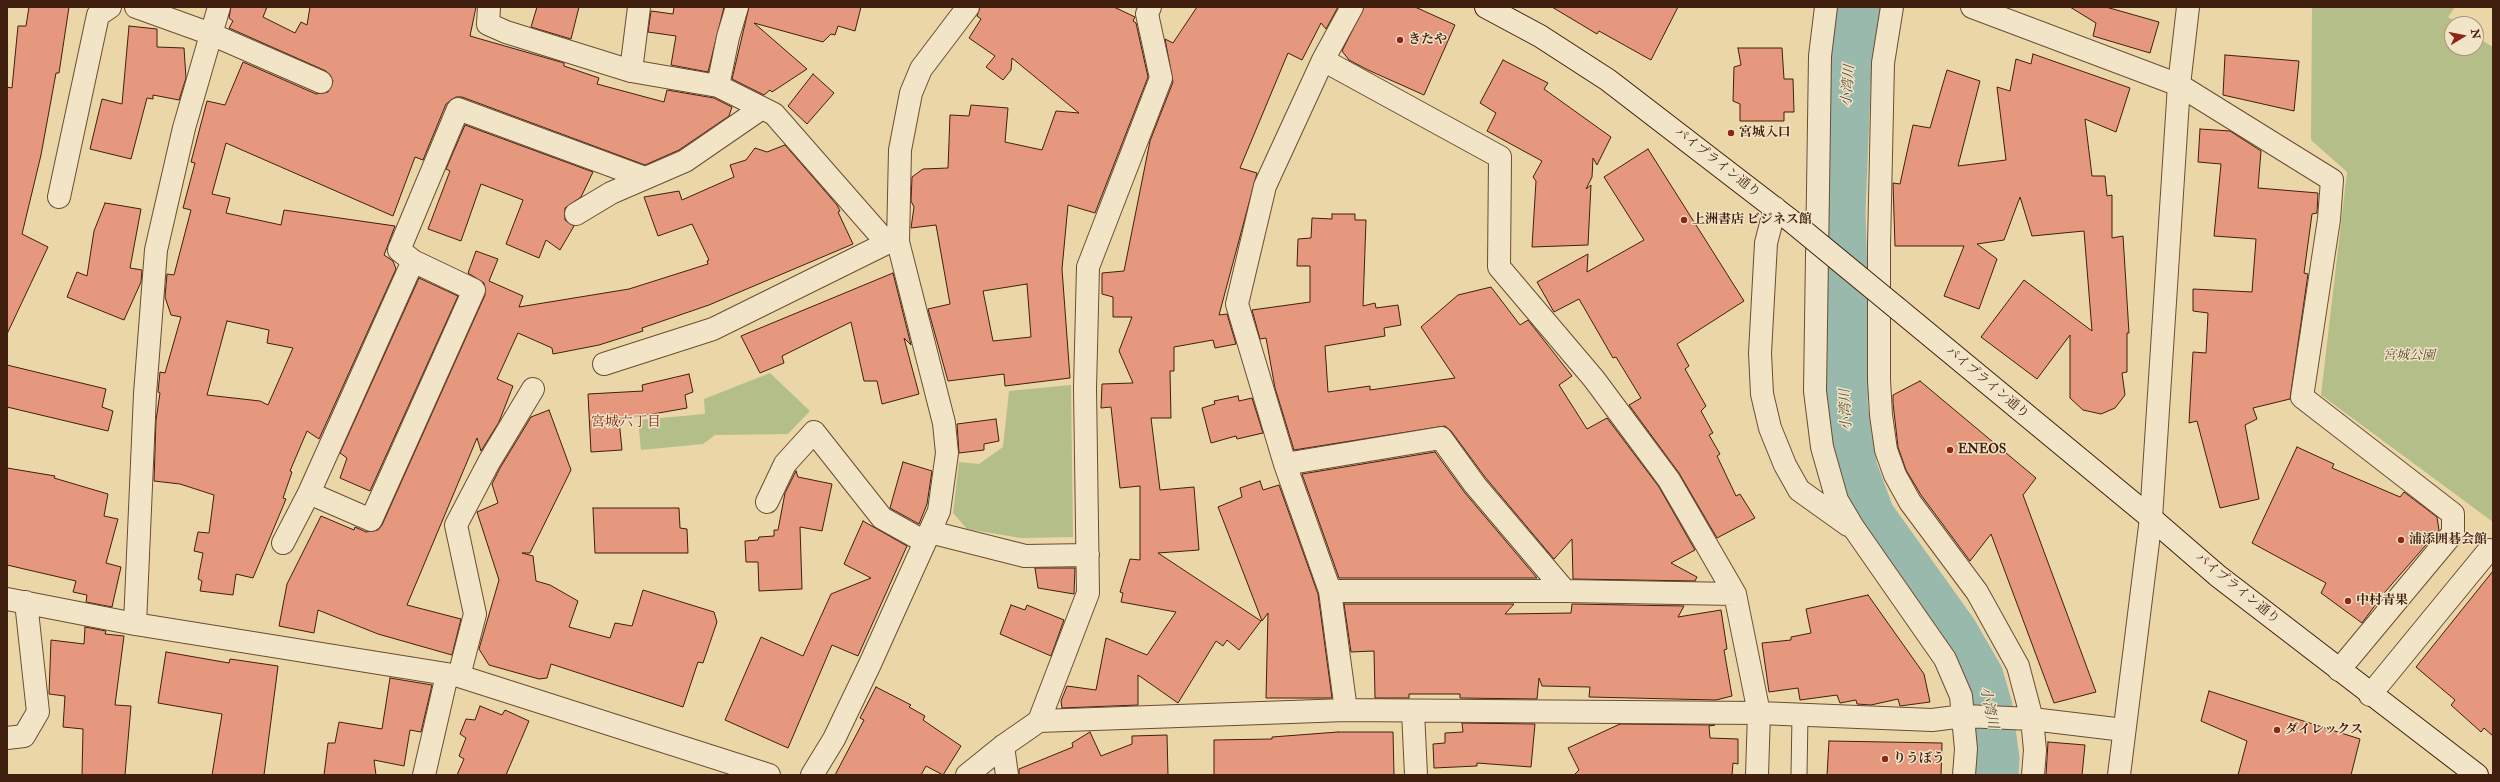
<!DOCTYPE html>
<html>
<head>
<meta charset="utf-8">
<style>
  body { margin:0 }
  #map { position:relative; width:2500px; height:782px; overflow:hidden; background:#ebd6a7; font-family:"IM FELL Double Pica",serif }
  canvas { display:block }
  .frame { position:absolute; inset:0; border:8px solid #401f0e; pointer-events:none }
  .north { position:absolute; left:2444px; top:16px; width:40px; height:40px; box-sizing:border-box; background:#f2e4c6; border:1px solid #ab957c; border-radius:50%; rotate:80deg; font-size:11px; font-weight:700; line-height:16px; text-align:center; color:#401f0e }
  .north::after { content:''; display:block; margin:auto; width:14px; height:18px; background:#8f2418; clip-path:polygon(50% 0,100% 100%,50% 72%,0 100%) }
</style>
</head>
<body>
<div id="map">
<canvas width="2500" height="782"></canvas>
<div class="frame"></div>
<div class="north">N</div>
</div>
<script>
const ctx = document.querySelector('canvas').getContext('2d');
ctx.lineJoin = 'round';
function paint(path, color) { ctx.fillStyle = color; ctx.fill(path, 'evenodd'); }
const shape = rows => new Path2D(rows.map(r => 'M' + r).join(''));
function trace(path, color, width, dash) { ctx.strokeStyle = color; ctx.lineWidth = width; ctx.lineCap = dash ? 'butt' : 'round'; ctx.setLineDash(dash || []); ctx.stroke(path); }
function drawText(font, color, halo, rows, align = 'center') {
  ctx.font = font + ' "IM FELL Double Pica","Noto Serif JP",serif'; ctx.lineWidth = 3; ctx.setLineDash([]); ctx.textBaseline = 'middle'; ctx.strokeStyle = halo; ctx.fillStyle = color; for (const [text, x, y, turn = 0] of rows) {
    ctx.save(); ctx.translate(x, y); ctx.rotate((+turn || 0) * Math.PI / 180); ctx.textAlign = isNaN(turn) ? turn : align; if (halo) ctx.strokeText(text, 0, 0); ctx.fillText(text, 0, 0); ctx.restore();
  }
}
const green = shape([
  [2312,7,2455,7,2448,17,2458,24,2452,24,2452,48,2476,48,2476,37,2493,47,2493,522,2321,395,2347,172,2311,140],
  [770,373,810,411,788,434,715,435,703,444,641,450,638,420,705,414,704,399],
  [1071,385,1073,537,1021,538,967,529,953,513,959,462,979,464,1003,447,1009,391]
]);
const river = shape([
  [1859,7,1848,86,1843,213,1847,340,1845,404,1849,436,1855,469,1872,515,1955,631,1981,676,1990,707,1997,759,1996,775]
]);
const building = shape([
  [29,7,69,7,59,73,56,73,41,155,22,234,48,247,7,334,7,87,12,88,18,26,26,26,29,7],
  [231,7,267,7,263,17,295,33,301,22,307,25,310,7,476,7,470,36,564,63,564,66,599,78,597,84,664,102,667,90,714,98,732,107,729,116,679,150,645,165,462,97,456,97,446,104,423,160,415,157,393,216,226,143,212,194,230,198,226,213,281,225,284,210,395,226,384,255,393,261,396,269,319,439,307,431,290,471,292,472,283,498,286,499,253,578,236,574,233,595,200,591,202,581,198,579,203,553,194,551,198,532,209,533,214,495,180,484,154,481,156,420,160,393,158,392,160,372,165,373,181,317,171,315,165,297,167,274,174,275,191,210,183,208,195,163,191,162,207,101,225,105,243,62,316,94,328,92,333,81,326,71,229,28,233,21,229,18,231,7],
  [227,321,269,330,267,343,293,348,268,405,260,401,207,395,227,321],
  [537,7,579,7,571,39,531,27,537,7],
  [674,7,724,7,708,72,671,65,676,36,648,32,651,11,673,14,674,7],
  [749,7,861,7,855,31,838,26,835,35,831,34,823,42,754,23,807,69,772,92,770,90,764,95,732,79,749,7],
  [980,7,1114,7,1135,17,1133,21,1136,23,1148,77,1095,213,1068,205,1062,269,1070,378,1005,386,1004,374,948,381,928,309,950,304,936,225,911,228,914,207,911,201,912,177,923,169,948,168,950,115,969,116,971,105,1008,108,1005,142,1042,150,1056,111,1079,113,1012,58,1011,70,1003,80,986,67,995,56,969,38,981,19,977,16,980,7],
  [1027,284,1031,337,993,341,983,291,1027,284],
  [1197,7,1338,7,1326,29,1321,23,1302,60,1288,53,1240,168,1257,173,1219,315,1227,314,1236,344,1215,348,1213,340,1174,347,1174,371,1170,371,1171,418,1151,418,1160,490,1194,487,1199,550,1158,553,1261,621,1239,650,1227,640,1223,646,1216,641,1178,703,1138,675,1138,705,1062,708,1061,701,1067,686,1096,690,1106,638,1147,655,1176,612,1121,602,1123,593,1120,592,1130,559,1140,560,1140,486,1120,488,1111,407,1101,408,1102,384,1133,383,1119,351,1132,317,1113,317,1113,297,1102,294,1102,273,1124,271,1150,141,1173,82,1165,39,1173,43,1197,7],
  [1364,7,1415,7,1455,25,1424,95,1368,70,1349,60,1342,51,1364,7],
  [1552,7,1678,7,1651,60,1599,31,1597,34,1552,7],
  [2070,7,2106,7,2159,22,2150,53,2093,36,2096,23,2070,7],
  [129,26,157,29,157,47,184,48,186,78,179,100,153,95,153,99,147,98,131,159,90,149,102,99,122,104,129,26],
  [1738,48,1782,48,1784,79,1793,79,1794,112,1784,112,1784,121,1740,121,1740,104,1733,101,1734,67,1741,65,1738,48],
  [2033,54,2130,88,2116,132,2085,119,2092,176,2105,176,2107,196,2112,195,2112,238,2123,236,2129,333,2127,333,2127,372,2122,373,2125,395,2115,408,2101,414,2083,410,2070,398,2070,335,2037,379,1981,337,2024,280,2092,331,2084,231,2032,236,2020,197,2004,240,1977,244,1997,259,1979,309,1944,296,1964,246,1895,246,1893,183,1900,184,1913,125,1930,128,1947,70,1980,81,1958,166,2006,160,1997,87,2010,91,2016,59,2031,64,2033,54],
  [2225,55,2299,61,2294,111,2223,95,2225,55],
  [1503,60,1548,83,1544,89,1611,137,1597,165,1593,158,1592,177,1586,189,1591,185,1588,245,1532,247,1536,181,1533,177,1542,161,1487,131,1496,113,1480,103,1503,60],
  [813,74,834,93,807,124,788,106,813,74],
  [465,125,593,172,581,197,565,208,565,220,574,226,560,250,546,240,539,258,506,244,523,200,481,184,461,241,428,229,450,171,446,169,465,125],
  [2200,129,2230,131,2261,151,2258,188,2318,193,2317,213,2312,214,2304,273,2308,274,2290,399,2253,408,2257,419,2245,425,2259,499,2220,508,2197,421,2189,423,2193,352,2206,353,2208,313,2193,311,2193,289,2252,292,2256,239,2214,236,2221,164,2198,162,2200,129],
  [785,145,837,205,840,211,838,212,853,244,709,305,642,328,643,331,599,345,553,354,552,348,518,333,497,379,513,386,499,422,481,451,477,438,407,605,461,619,452,655,378,634,318,610,314,633,279,626,287,584,321,516,354,530,355,527,366,532,378,530,382,525,485,295,484,283,468,273,476,251,498,259,489,281,523,296,519,307,629,289,708,264,707,261,709,260,692,224,658,236,644,197,679,191,682,200,734,177,730,165,746,160,755,148,767,152,785,145],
  [1648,149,1744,301,1677,344,1689,366,1685,369,1706,406,1701,411,1713,433,1709,435,1720,454,1717,456,1736,496,1740,494,1755,518,1717,538,1679,473,1629,405,1641,398,1616,357,1613,358,1579,299,1554,312,1537,282,1588,254,1587,272,1644,240,1604,177,1648,149],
  [105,203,141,209,130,268,142,270,141,282,124,320,67,297,77,272,87,276,94,231,105,203],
  [1332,214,1355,214,1355,220,1366,220,1363,306,1375,303,1376,308,1398,305,1401,325,1384,328,1385,336,1325,346,1328,392,1370,386,1370,390,1455,378,1421,327,1458,295,1491,287,1520,325,1528,320,1572,376,1559,385,1587,429,1607,418,1659,487,1695,550,1671,563,1697,577,1695,581,1573,579,1572,539,1554,559,1485,477,1451,431,1445,426,1294,450,1275,388,1266,338,1260,339,1252,310,1310,302,1310,266,1297,266,1298,239,1311,238,1312,218,1332,219,1332,214],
  [893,273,911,345,904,338,919,394,882,404,877,381,864,381,851,322,782,356,784,363,760,373,741,336,893,273],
  [419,278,458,296,370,491,340,478,347,458,340,453,419,278],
  [7,365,106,389,102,407,113,411,108,431,7,407,7,365],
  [689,374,693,392,685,395,687,408,619,420,622,450,591,452,588,394,643,391,642,385,689,374],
  [1920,381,2036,478,2023,495,2096,692,2054,703,1991,534,1970,561,1921,495,1906,470,1898,447,1893,403,1893,395,1920,381],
  [1238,396,1239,401,1252,398,1263,433,1237,439,1236,436,1211,443,1202,408,1215,404,1214,401,1238,396],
  [549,410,571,470,530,553,522,553,533,556,536,581,550,585,578,601,569,627,610,638,615,623,632,626,643,590,714,612,717,622,703,663,698,662,683,707,551,664,547,678,539,679,489,665,479,649,499,580,477,512,498,503,492,484,500,468,531,417,549,410],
  [996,419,999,441,984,444,984,450,959,453,957,424,996,419],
  [2297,447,2334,464,2332,468,2400,497,2404,492,2437,517,2439,530,2385,592,2362,623,2321,593,2326,583,2252,543,2297,447],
  [1435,452,1465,493,1537,578,1339,578,1302,474,1435,452],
  [903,462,932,471,927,504,919,524,890,508,903,462],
  [7,468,55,476,54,478,108,494,104,516,118,519,106,563,121,567,112,607,86,602,87,595,73,592,76,581,7,565,7,468],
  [796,471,798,477,832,484,822,531,800,527,802,589,759,591,758,562,746,562,745,541,758,540,759,537,774,536,774,530,778,530,785,493,796,471],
  [1260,481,1263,490,1279,485,1318,594,1332,698,1266,698,1268,613,1262,621,1218,507,1242,497,1240,488,1260,481],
  [593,508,679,508,680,528,687,529,688,553,595,553,593,508],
  [863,521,907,546,858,656,832,645,788,748,725,720,761,637,803,656,831,594,871,578,844,564,863,521],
  [1035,568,1075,568,1074,594,1038,588,1035,568],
  [2493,571,2493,736,2484,728,2481,732,2451,705,2455,700,2416,667,2493,571],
  [1868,595,1924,674,1930,702,1900,706,1898,699,1871,705,1857,704,1856,700,1840,703,1837,695,1800,700,1798,688,1769,692,1762,643,1791,640,1791,637,1811,633,1806,609,1868,595],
  [1344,604,1514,604,1505,614,1571,613,1572,604,1684,606,1678,617,1721,610,1727,649,1724,650,1732,696,1716,700,1589,697,1590,687,1542,686,1539,678,1537,699,1460,698,1460,694,1409,694,1409,698,1375,698,1374,651,1351,652,1344,604],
  [1011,605,1025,610,1027,605,1064,620,1051,656,1000,634,1011,605],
  [85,627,106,631,105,634,124,636,115,705,131,706,125,775,82,775,83,729,63,727,65,696,49,694,51,640,84,644,85,627],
  [166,652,229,663,230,659,278,666,264,775,212,775,222,714,158,703,166,652],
  [390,678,432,685,421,732,410,730,404,766,374,760,376,775,324,775,328,743,335,743,339,722,382,729,390,678],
  [876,687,911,705,909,707,925,716,923,720,961,746,943,775,926,766,921,775,835,775,864,720,860,718,876,687],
  [2209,691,2360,739,2351,775,2238,775,2247,741,2201,721,2209,691],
  [480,706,502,715,505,710,529,721,506,775,457,775,464,759,459,756,466,738,460,734,466,719,475,720,480,706],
  [1462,723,1535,724,1531,767,1477,763,1477,766,1434,768,1433,744,1445,743,1445,733,1463,732,1462,723],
  [1620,724,1715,725,1709,726,1710,738,1738,739,1738,764,1733,763,1732,775,1574,775,1579,770,1568,748,1620,724],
  [1090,732,1101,756,1132,744,1132,736,1167,735,1168,775,1019,775,1019,769,1073,747,1072,743,1090,732],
  [1338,732,1393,732,1394,775,1214,775,1214,740,1272,739,1272,737,1338,732],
  [1829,741,1942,743,1941,775,1827,775,1829,741],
  [2048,742,2085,745,2082,775,2046,775,2048,742]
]);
const service = shape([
  [1799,775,1800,715]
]);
const minor = shape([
  [136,7,211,34,321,82],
  [489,7,488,24,506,32,631,71,718,86,774,114,887,243,898,242],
  [1826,7,1820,56,1815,391,1822,447,1837,500,1853,527,1945,659,1961,696,1966,749,1964,775],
  [1892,7,1883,63,1879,246,1879,380,1881,415,1886,450,1895,475,1910,502,1977,592,2018,666,2032,719,2035,750,2033,775],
  [1972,7,2179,85,2332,180,2329,219,2302,397,2453,514,2453,533,2339,670],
  [1323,60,1500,157,1499,267,1594,379,1669,480,1735,594,1759,713,1757,775],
  [631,71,639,7],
  [718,86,728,37,737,7],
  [59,197,98,15,110,7],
  [1775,208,1766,243,1760,353,1762,394,1770,428,1785,465,1799,490,1848,525],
  [576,214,611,193,685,161,762,108],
  [604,364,713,329,887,243],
  [1285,464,1441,438,1475,485,1565,591],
  [309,493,371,520,474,290,413,261,399,250,458,109,645,178],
  [767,502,785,464,814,432,882,518,925,542],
  [930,532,1025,556,1088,555],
  [283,543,309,493,413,261],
  [1330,591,1565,591,1735,594],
  [7,599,135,624,459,676,769,775],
  [135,624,145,394,156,250,184,128,219,7],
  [459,676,475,614,456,525,489,462,533,389],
  [2370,695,2489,550,2493,551],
  [1346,710,1330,591,1285,464,1237,304,1265,186,1323,60,1352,7],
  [1413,711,1416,775],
  [1039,721,1088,593,1085,388,1088,267,1161,78,1147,14,1150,7],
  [7,738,24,736,38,712,26,602],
  [1003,746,1007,775],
  [424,775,447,675],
  [812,775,834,739,870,664,939,511,947,453,944,423,898,242,900,150,911,93,921,69,968,7],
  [967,775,1003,746,1039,721,1346,710,1759,713,1932,720,1964,716,2032,719,2124,730]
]);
const tertiary = shape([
  [2119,775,2151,518,2179,85,2188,7]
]);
const secondary = shape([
  [1486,7,1540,36,1608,80,1790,220],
  [1898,309,2151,518,2218,576,2477,775]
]);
const secondaryBridge = shape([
  [1790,220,1898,309]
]);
const markers = [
  [1400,40,4,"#8f2418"],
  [1731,133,4,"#8f2418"],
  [1684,220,4,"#8f2418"],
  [1950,450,4,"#8f2418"],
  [2401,540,4,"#8f2418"],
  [2348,601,4,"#8f2418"],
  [2277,730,4,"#8f2418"],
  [1885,759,4,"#8f2418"]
];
const poiNames = [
  ["きたや",1408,40],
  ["宮城入口",1739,133],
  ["上洲書店 ビジネス館",1692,220],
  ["ENEOS",1958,450],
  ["浦添囲碁会館",2409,540],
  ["中村青果",2356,601],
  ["ダイレックス",2285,730],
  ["りうぼう",1893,759]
];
const streetNames = [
  ["パイプライン通り",1717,163,38],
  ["パイプライン通り",1987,383,40],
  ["パイプライン通り",2237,589,39]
];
const parkNames = [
  ["宮城公園",2409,356]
];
const waterNames = [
  ["小湾川",1849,86,-85],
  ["小湾川",1847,410,-93],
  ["小湾川",1988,708,78]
];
const neighbourhoodNames = [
  ["宮城六丁目",626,423]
];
paint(green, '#b4be89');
trace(river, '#98b9ab', 45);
paint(building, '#e6987f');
trace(building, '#401f0e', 1);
trace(service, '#6b4d34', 17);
trace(minor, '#6b4d34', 24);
trace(tertiary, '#6b4d34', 24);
trace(secondary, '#401f0e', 24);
trace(service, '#f2e4c6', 15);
trace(minor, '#f2e4c6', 22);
trace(tertiary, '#f2e4c6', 22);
trace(secondary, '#f2e4c6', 22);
trace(secondaryBridge, '#401f0e', 24, []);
trace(secondaryBridge, '#f2e4c6', 22);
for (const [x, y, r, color] of markers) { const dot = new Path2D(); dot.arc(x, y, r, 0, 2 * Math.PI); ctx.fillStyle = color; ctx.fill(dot); trace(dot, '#f2e4c6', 1.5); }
drawText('bold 13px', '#401f0e', '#f2e4c6', poiNames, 'left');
drawText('13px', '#401f0e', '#f2e4c6', streetNames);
drawText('italic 13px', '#5d472d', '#f2e4c6', parkNames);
drawText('italic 14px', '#5a4d3d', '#f2e4c6', waterNames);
drawText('14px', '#7a1f14', '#f2e4c6', neighbourhoodNames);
</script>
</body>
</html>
